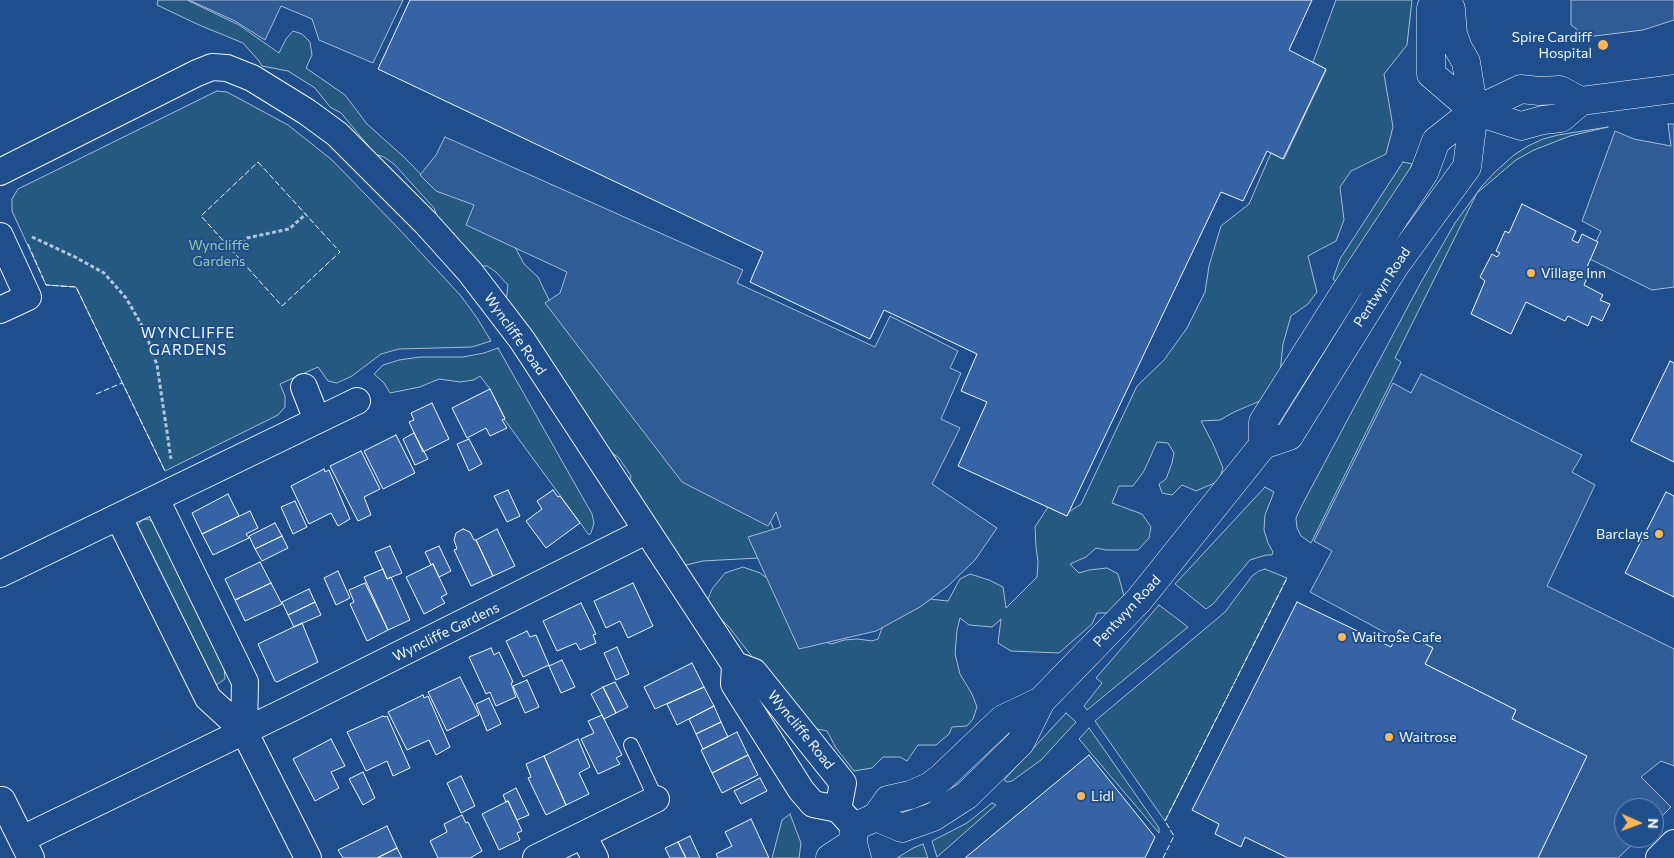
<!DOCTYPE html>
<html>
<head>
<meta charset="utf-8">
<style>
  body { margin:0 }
  #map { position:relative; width:1674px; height:858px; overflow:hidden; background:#1f4e8c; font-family:Commissioner,sans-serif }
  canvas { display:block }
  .north { position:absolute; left:1614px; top:798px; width:50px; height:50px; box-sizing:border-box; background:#1f4e8c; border:1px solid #7391ba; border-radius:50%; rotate:92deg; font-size:14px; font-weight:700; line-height:20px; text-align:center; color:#f2f6ff }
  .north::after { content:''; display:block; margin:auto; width:18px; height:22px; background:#ffb74d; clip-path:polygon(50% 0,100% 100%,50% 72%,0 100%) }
</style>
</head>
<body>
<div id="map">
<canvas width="1674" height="858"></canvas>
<div class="north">N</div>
</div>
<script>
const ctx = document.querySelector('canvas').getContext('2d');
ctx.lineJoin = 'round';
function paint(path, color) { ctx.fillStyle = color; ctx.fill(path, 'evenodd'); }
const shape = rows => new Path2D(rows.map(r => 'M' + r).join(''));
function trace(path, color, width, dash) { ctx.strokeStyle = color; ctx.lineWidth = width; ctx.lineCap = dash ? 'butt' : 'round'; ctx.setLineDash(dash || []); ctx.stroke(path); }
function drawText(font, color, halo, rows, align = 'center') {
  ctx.font = font + ' Commissioner,sans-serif'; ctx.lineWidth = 4; ctx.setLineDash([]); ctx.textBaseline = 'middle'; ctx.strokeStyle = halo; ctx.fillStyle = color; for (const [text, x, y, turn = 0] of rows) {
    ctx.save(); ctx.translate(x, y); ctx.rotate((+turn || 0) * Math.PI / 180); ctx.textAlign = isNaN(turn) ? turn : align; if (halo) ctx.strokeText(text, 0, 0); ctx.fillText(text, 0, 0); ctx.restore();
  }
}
const green = shape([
  [158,0,187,0,239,25,279,53,286,39,293,31,302,34,310,42,312,55,306,68,345,95,367,124,405,158,436,190,476,205,514,245,524,264,538,277,550,302,609,367,611,390,646,424,645,433,768,516,777,537,758,558,703,561,686,565,667,552,627,491,631,476,619,458,604,447,506,301,508,285,496,272,487,266,474,266,457,246,454,233,442,230,434,208,394,164,384,157,375,154,341,113,330,107,315,88,288,71,262,66,259,61,243,43,199,25,157,5,158,0],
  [1336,0,1412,0,1407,45,1384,74,1393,127,1386,154,1351,171,1340,187,1344,220,1336,241,1308,256,1317,292,1308,304,1291,316,1283,344,1279,383,1267,398,1234,412,1220,420,1201,421,1213,444,1223,468,1219,481,1196,491,1182,485,1172,495,1162,493,1159,484,1166,479,1172,463,1174,453,1168,443,1157,442,1144,471,1133,486,1119,486,1112,503,1142,514,1151,527,1149,538,1138,550,1106,550,1096,548,1086,557,1070,564,1079,573,1089,570,1107,568,1118,574,1124,596,1108,613,1097,613,1092,624,1059,653,1011,651,998,643,1001,619,992,627,969,625,960,618,957,630,955,654,960,674,972,694,977,707,973,719,967,726,952,727,949,734,936,745,918,745,907,761,900,757,883,757,872,768,854,771,836,748,827,731,807,727,784,713,750,654,729,627,706,604,712,589,725,573,743,567,760,573,779,587,822,641,832,644,844,640,858,639,872,641,878,639,887,614,920,598,948,601,960,579,970,574,989,580,1003,587,1006,608,1037,577,1038,562,1036,547,1035,527,1048,507,1067,516,1069,512,1081,504,1137,386,1164,360,1187,328,1205,292,1209,266,1221,226,1249,204,1271,153,1284,159,1326,70,1313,62,1336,0],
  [217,91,227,92,288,125,332,160,399,229,461,296,477,318,491,341,472,347,399,349,381,354,352,376,337,383,328,381,318,367,280,384,285,396,285,407,278,415,165,471,76,287,46,285,12,211,12,199,18,189,217,91],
  [1608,127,1570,136,1534,150,1516,160,1477,193,1395,358,1401,362,1311,543,1301,536,1297,528,1296,518,1301,507,1420,284,1455,223,1482,186,1495,172,1514,155,1528,146,1543,139,1558,135,1608,127],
  [1403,162,1412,164,1406,178,1338,283,1333,279,1340,259,1403,162],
  [498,348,592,514,594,523,591,533,589,535,504,419,505,418,490,389,480,376,474,380,460,382,439,379,420,387,390,393,384,383,374,374,383,365,399,360,420,357,463,357,484,353,498,348],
  [1265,487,1274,492,1265,515,1264,530,1268,543,1273,552,1272,555,1266,555,1250,560,1213,604,1206,609,1175,584,1265,487],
  [148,519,153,522,224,666,225,679,216,685,135,529,142,520,148,519],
  [1265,569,1287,578,1165,821,1095,721,1225,612,1252,576,1259,571,1265,569],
  [1159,605,1188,627,1087,710,1084,706,1102,683,1096,678,1159,605],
  [1066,713,1076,722,1041,760,1012,781,1007,782,1004,780,1066,713],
  [1089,728,1159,828,1159,833,1079,739,1089,728],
  [992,803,996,805,937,857,932,841,967,823,992,803],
  [790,814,801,843,799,858,772,858,782,820,790,814],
  [923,844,928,858,897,858,913,848,923,844]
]);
const parking = shape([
  [189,0,403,0,373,63,319,40,312,19,281,6,265,40,235,21,189,0],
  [1571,0,1674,0,1674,20,1643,30,1587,37,1571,25,1571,0],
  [1668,124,1674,124,1674,287,1652,290,1588,258,1601,231,1582,221,1615,131,1634,139,1671,146,1668,124],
  [445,137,743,270,737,283,875,347,890,316,958,351,950,368,961,373,941,419,960,428,932,484,997,528,975,560,948,586,920,607,876,631,799,649,748,537,781,527,776,512,768,526,682,482,545,303,560,293,567,272,466,225,474,205,436,191,420,175,436,155,445,137],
  [1421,374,1582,455,1572,472,1595,485,1547,586,1674,649,1674,766,1661,761,1641,777,1671,807,1654,824,1654,808,1624,808,1624,838,1639,838,1618,858,1538,858,1586,756,1512,719,1516,710,1425,664,1433,648,1399,630,1395,638,1310,592,1332,551,1314,541,1393,383,1411,393,1421,374]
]);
const building = shape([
  [410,0,1312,0,1289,50,1326,69,1283,159,1267,151,1243,201,1221,192,1067,516,958,466,987,402,961,391,977,354,884,310,870,339,750,282,763,252,378,69,410,0],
  [1522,204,1576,231,1572,240,1578,243,1582,234,1598,242,1587,267,1591,269,1584,285,1603,295,1600,300,1610,304,1602,321,1592,316,1588,326,1568,316,1565,321,1526,302,1511,334,1471,314,1485,281,1480,277,1492,254,1497,257,1500,253,1496,251,1505,231,1509,233,1522,204],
  [1670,361,1674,363,1674,462,1631,441,1670,361],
  [490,389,505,419,502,420,507,428,490,436,486,428,467,438,452,408,490,389],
  [432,403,449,439,423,452,409,422,414,420,411,413,432,403],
  [414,433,428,459,415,465,403,439,414,433],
  [396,435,415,473,383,489,364,451,396,435],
  [469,439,482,464,469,471,457,444,469,439],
  [361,451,380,489,364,497,371,515,358,521,330,466,361,451],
  [324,469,325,472,329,470,350,519,338,526,331,513,309,524,291,486,324,469],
  [508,490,520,516,507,522,494,496,508,490],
  [553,490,558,497,560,496,580,523,546,548,526,521,542,509,537,501,553,490],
  [1666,492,1674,496,1674,597,1625,573,1666,492],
  [228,494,239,516,202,534,192,513,228,494],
  [295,501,307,527,293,534,281,507,295,501],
  [250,511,258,528,246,534,249,538,213,555,202,534,250,511],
  [275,523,282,536,255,549,249,536,275,523],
  [463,529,470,532,474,540,476,540,493,576,471,586,454,550,457,549,454,540,456,533,463,529],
  [497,529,515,566,493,576,476,540,497,529],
  [282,536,288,548,262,561,255,549,282,536],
  [390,546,402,573,387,579,375,552,390,546],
  [439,546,451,571,439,577,433,564,431,565,425,552,439,546],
  [260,562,271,583,235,600,225,579,260,562],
  [433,564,447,594,441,597,445,603,424,614,406,577,433,564],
  [383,569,387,579,391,577,410,620,388,630,364,577,383,569],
  [338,571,350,598,336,605,324,578,338,571],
  [271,583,282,604,245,621,235,600,271,583],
  [365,583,388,630,367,641,350,604,354,602,349,590,365,583],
  [633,583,653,626,628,638,620,621,606,628,594,601,633,583],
  [309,589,315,602,288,615,282,602,309,589],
  [315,602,321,615,294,627,288,615,315,602],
  [1297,602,1391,647,1399,630,1433,648,1425,664,1516,710,1512,719,1587,756,1538,858,1288,858,1245,837,1241,847,1215,834,1219,824,1192,810,1297,602],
  [581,603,596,634,593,635,596,643,580,650,576,643,557,651,543,621,581,603],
  [302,623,318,662,277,682,275,681,258,644,302,623],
  [527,631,530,637,536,635,549,665,523,677,506,641,527,631],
  [617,647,629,674,616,680,604,653,617,647],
  [491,648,494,655,499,652,513,682,511,683,516,697,496,706,490,692,486,694,469,657,491,648],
  [562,660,575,687,561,693,549,666,562,660],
  [692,663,704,687,655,709,644,687,692,663],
  [460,677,479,715,447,731,428,692,460,677],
  [527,680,539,707,525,713,513,686,527,680],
  [615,682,628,707,616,713,603,687,615,682],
  [603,687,616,713,604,719,591,694,603,687],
  [704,687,714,706,677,725,667,704,704,687],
  [423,695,424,698,428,696,450,747,436,755,429,740,407,750,388,712,423,695],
  [489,698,501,724,487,731,476,704,489,698],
  [714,706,721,722,696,734,689,719,714,706],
  [602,715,622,755,616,758,620,764,598,774,581,739,594,733,588,721,602,715],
  [383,716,384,717,387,716,410,768,393,776,387,761,366,771,347,732,383,716],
  [721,722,728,737,703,749,696,734,721,722],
  [737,732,748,755,712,773,701,750,737,732],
  [331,739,345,766,331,772,339,788,315,801,293,759,331,739],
  [578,739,590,767,579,773,589,794,566,805,544,756,578,739],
  [748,755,758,775,722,793,712,773,748,755],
  [1089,755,1155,837,1145,858,965,858,1089,755],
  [544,756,566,805,546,815,528,778,531,777,526,764,544,756],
  [363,772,375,798,363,805,349,779,363,772],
  [461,776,475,806,461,813,447,783,461,776],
  [760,778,767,791,741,804,734,791,760,778],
  [516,788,529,815,517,820,508,801,506,802,503,795,516,788],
  [508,801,522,831,517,833,520,840,499,850,482,814,508,801],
  [462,815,466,823,468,822,482,851,470,858,438,858,430,841,447,832,444,824,462,815],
  [751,819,769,858,718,858,716,854,732,846,725,832,751,819],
  [387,826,397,848,377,858,343,858,338,850,387,826],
  [690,836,700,858,686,858,678,842,690,836],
  [678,842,686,858,670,858,665,848,678,842],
  [397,848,402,858,377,858,397,848]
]);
const path = shape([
  [32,237,75,257,104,273,126,298,144,329,157,365,171,459],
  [232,251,247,238,289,229,306,214]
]);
const lane = shape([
  [631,745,656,799]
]);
const street = shape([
  [0,172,197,73,212,67,227,68,252,78,307,112,337,134,426,223,470,272,522,340,735,665,754,672,843,783,838,809],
  [0,236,28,297,0,310],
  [304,387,317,420],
  [156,499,245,682,244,731],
  [119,518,208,698,244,731,308,858],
  [0,574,357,401],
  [735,665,734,684,801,790,813,804,838,809,850,822],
  [2,800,31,858],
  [583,835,595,858],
  [22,839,292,708,646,531],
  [536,858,656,799],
  [1659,858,1674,843]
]);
const secondary = shape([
  [1437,0,1431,8,1431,74,1474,111,1521,126,1543,120,1561,118,1581,101,1674,89],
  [1263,445,1263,422,1345,292,1424,173,1436,141,1474,111,1521,89,1539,91,1560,90,1581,101],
  [876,817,902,828,933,817,967,795,1020,743,1041,701,1139,600,1263,445,1289,436,1394,267,1467,167,1474,111,1466,62,1458,48,1453,34,1451,9,1447,0],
  [830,858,853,843],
  [857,858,853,843,854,827,876,817,888,800,910,795,929,787,941,778,1003,719,1041,701]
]);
const fence = shape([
  [258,162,340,252,282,306,201,216,258,162],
  [28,244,46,285,76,287,165,471],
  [96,394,122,383],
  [1163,858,1174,836,1165,821,1287,578]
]);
const markers = [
  [1603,45,6,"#ffb74d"],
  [1531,273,5,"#ffb74d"],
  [1659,534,5,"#ffb74d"],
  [1342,637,5,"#ffb74d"],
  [1389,737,5,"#ffb74d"],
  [1081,796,5,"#ffb74d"]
];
const poiNames = [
  ["Spire Cardiff",1592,37,"right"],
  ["Hospital",1592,53,"right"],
  ["Village Inn",1541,273],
  ["Barclays",1649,534,"right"],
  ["Waitrose Cafe",1352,637],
  ["Waitrose",1399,737],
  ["Lidl",1091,796]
];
const parkNames = [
  ["Wyncliffe",219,245],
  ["Gardens",219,261]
];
const streetNames = [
  ["Pentwyn Road",1382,287,-57],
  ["Wyncliffe Road",515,334,55],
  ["Pentwyn Road",1127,611,-47],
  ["Wyncliffe Gardens",446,632,-26],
  ["Wyncliffe Road",801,730,51]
];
const neighbourhoodNames = [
  ["WYNCLIFFE",188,333],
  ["GARDENS",188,350]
];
paint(green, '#245a82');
trace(green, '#a8bbd7', 1);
paint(parking, '#305b95');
trace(parking, '#a8bbd7', 1);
paint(building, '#3563a3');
trace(building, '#f2f6ff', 1);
trace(lane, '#f2f6ff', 16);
trace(street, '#f2f6ff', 28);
trace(secondary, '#f2f6ff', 29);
trace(path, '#b3c4dc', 3, [4, 2.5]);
trace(lane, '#1f4e8c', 14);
trace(street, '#1f4e8c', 26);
trace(secondary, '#1f4e8c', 28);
trace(fence, '#f2f6ff', 1, [6, 2.5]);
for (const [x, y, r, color] of markers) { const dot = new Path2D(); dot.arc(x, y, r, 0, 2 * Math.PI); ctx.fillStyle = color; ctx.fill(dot); trace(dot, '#1f4e8c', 2); }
drawText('14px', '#f2f6ff', '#1f4e8c', poiNames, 'left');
drawText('14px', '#97c8a6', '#1f4e8c', parkNames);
drawText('14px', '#f2f6ff', '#1f4e8c', streetNames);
ctx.letterSpacing = '1px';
drawText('15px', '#f2f6ff', '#1f4e8c', neighbourhoodNames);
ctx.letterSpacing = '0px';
</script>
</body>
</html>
